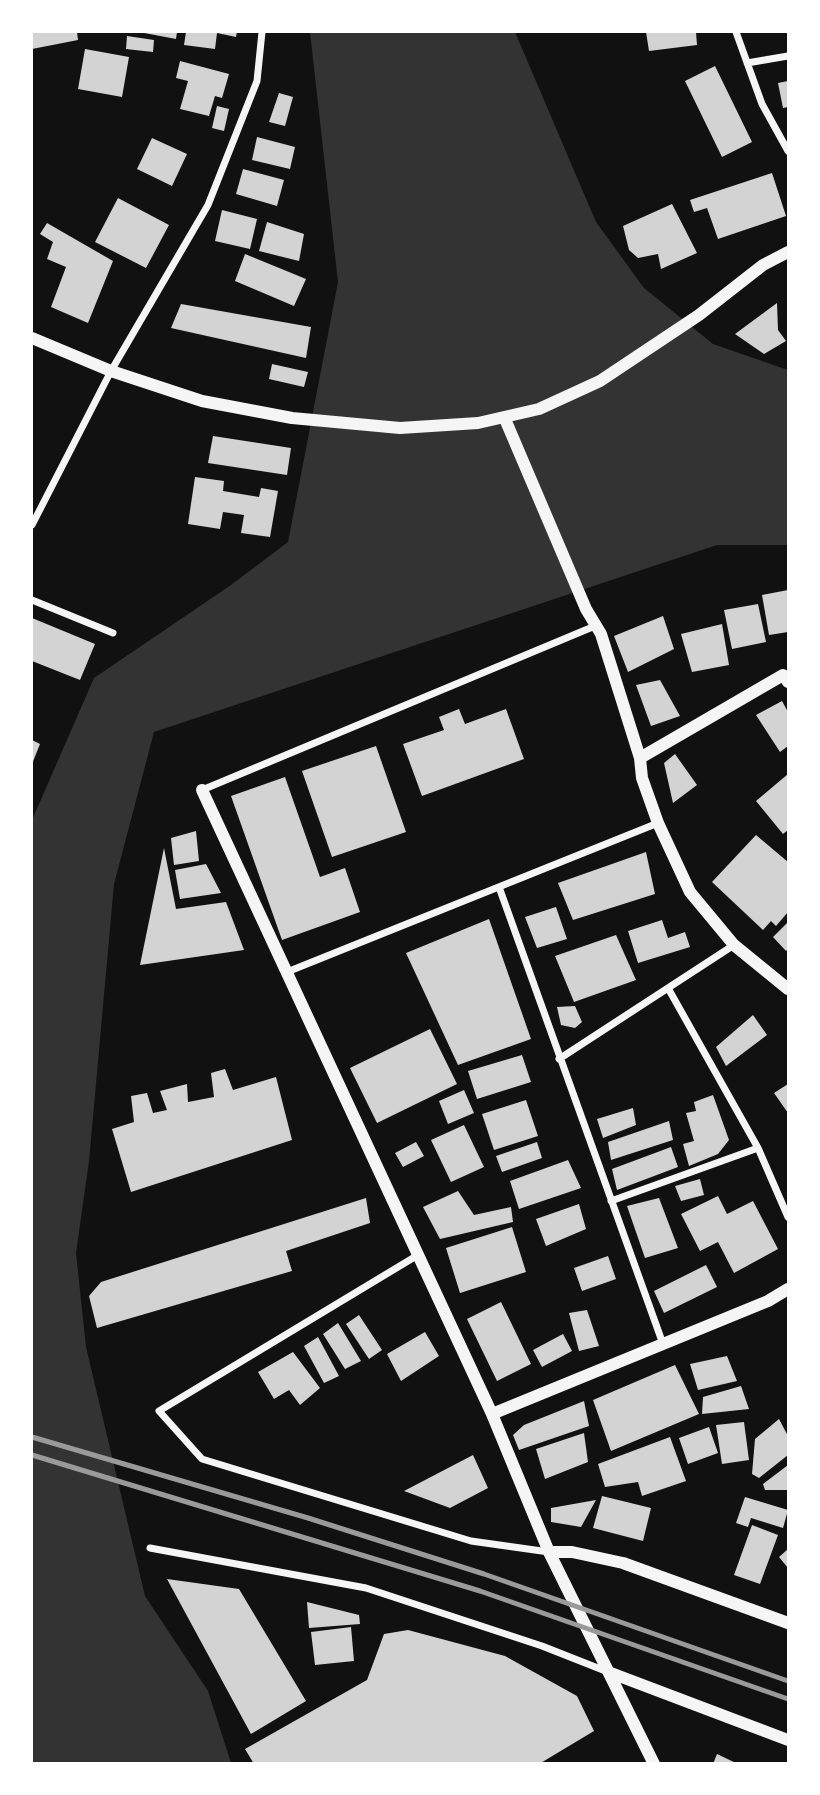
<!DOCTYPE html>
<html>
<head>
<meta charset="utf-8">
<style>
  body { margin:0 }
  #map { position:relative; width:820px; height:1795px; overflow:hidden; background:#111; font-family:"Work Sans",sans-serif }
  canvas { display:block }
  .frame { position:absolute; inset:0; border:33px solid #fff; pointer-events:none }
</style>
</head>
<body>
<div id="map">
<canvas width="820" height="1795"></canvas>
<div class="frame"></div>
</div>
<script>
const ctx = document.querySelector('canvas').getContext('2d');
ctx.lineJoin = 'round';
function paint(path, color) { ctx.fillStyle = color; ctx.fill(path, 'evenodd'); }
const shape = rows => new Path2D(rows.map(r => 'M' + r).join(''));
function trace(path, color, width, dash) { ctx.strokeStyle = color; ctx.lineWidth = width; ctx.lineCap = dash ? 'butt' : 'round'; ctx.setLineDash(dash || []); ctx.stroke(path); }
const water = shape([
  [310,32,515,32,596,222,644,288,713,344,788,370,788,545,717,545,154,732,114,884,89,1161,76,1253,86,1347,145,1596,208,1691,231,1763,32,1764,32,820,94,678,231,585,288,542,338,282]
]);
const building = shape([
  [32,32,77,32,78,40,32,49],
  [139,32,177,32,176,39],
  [186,32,237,32,236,37,217,33,215,49,184,45],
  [646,32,696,32,697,45,649,51],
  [127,36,154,40,153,52,126,49],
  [85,49,129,57,122,97,78,89],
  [180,61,229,74,222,98,215,96,209,116,180,109,188,81,176,78],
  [715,66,752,142,722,157,685,81],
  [788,81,788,107,783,108,778,83],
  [279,93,293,97,285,126,269,122],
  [217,106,229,109,224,131,212,128],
  [257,137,295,147,290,169,252,160],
  [152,138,187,154,172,186,137,169],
  [243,169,284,180,277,206,236,194],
  [772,173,786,216,718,239,707,208,694,212,690,200],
  [118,198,169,225,146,268,95,242],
  [672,204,697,253,661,269,658,254,638,258,629,250,623,226],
  [222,210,257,219,250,249,215,241],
  [267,222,304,234,299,261,259,251],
  [47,223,113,261,88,323,51,307,66,267,47,259,53,242,40,234],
  [245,254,306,279,294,306,235,281],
  [777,303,778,330,786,341,764,354,735,334],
  [181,304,311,327,306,358,171,328],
  [272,364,308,372,304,387,269,379],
  [213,436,291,448,287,475,208,463],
  [195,477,224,481,223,491,259,497,261,488,278,491,270,537,241,533,244,515,223,512,220,529,188,524],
  [788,590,788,632,769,635,762,595],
  [758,604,766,642,732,649,724,610],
  [663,616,674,649,628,672,614,636],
  [32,618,95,644,80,680,32,661],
  [722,624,729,665,692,672,681,634],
  [660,680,680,716,651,726,636,685],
  [782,701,788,712,788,746,780,752,756,715],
  [459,709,465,724,506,709,524,759,422,796,403,744,444,730,439,717],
  [32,740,40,744,32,764],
  [376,746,406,832,332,857,302,771],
  [675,754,697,785,673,803,664,763],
  [788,774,788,830,783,834,756,801],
  [285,777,320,877,345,868,360,912,282,940,231,796],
  [196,831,199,861,174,865,171,838],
  [756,835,788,862,788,912,776,926,771,921,763,930,712,882],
  [164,848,176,909,226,902,244,950,140,965],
  [646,852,655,894,573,920,558,883],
  [206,864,221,893,180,899,175,870],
  [556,907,567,939,537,948,525,917],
  [489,919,531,1039,458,1065,406,953],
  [662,920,668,938,685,932,690,947,638,963,628,931],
  [788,922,788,949,786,951,773,937],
  [616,935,636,980,574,1002,555,956],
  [575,1006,582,1022,575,1028,561,1025,557,1007],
  [753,1015,767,1035,726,1066,716,1047],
  [430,1029,457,1084,377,1123,350,1068],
  [522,1055,531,1082,477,1099,468,1071],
  [225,1069,233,1090,276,1077,292,1140,131,1192,112,1129,134,1122,131,1096,147,1093,153,1113,167,1110,160,1091,187,1084,188,1102,214,1097,211,1073],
  [788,1084,788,1113,774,1093],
  [464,1090,474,1113,448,1124,439,1101],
  [713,1095,729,1140,718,1154,689,1166,683,1144,694,1141,686,1113,696,1111,694,1102],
  [526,1100,538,1136,494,1150,482,1114],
  [633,1108,636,1125,603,1138,597,1119],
  [669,1121,673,1140,611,1160,608,1142],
  [464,1125,484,1167,451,1182,431,1140],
  [416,1142,424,1156,403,1167,395,1153],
  [537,1142,542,1158,502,1172,496,1156],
  [671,1147,678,1167,617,1190,612,1169],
  [568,1160,581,1188,519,1209,510,1181],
  [700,1179,704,1195,681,1201,675,1186],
  [458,1191,474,1215,511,1207,513,1222,440,1239,423,1207],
  [718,1196,727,1214,753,1201,778,1249,734,1273,718,1242,700,1251,681,1214],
  [366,1198,370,1223,286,1251,292,1271,97,1328,89,1296,101,1282],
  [659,1198,678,1248,645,1258,627,1206],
  [579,1204,586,1229,546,1246,536,1219],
  [512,1227,526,1272,460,1293,446,1248],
  [608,1256,616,1279,582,1291,574,1268],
  [706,1265,717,1287,664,1313,654,1291],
  [501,1302,531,1364,497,1381,467,1319],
  [587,1310,599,1346,579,1351,569,1313],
  [359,1315,382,1350,369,1359,346,1324],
  [338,1323,361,1361,345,1369,323,1334],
  [425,1332,439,1356,401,1381,387,1354],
  [563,1334,572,1351,542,1367,533,1350],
  [318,1337,339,1376,324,1383,304,1346],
  [293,1352,320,1388,300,1405,289,1390,274,1399,258,1372],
  [727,1356,737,1381,698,1390,690,1364],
  [675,1365,699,1414,611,1451,593,1400],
  [741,1386,749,1409,702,1414,703,1397],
  [584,1401,589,1426,519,1450,513,1435,524,1425],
  [779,1419,788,1436,788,1455,759,1478,752,1474,755,1439],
  [744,1422,749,1460,722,1464,716,1425],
  [709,1427,718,1453,688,1464,679,1438],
  [584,1433,588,1462,545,1479,536,1449],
  [670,1437,686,1481,642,1496,638,1482,605,1487,598,1464],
  [473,1455,488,1488,450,1508,404,1491],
  [788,1465,788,1490,765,1490,763,1484],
  [602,1496,651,1508,643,1541,593,1528],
  [745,1497,788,1510,783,1528,751,1518,748,1527,736,1523],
  [596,1500,581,1527,551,1522,551,1508],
  [752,1525,778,1535,760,1584,734,1575],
  [788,1549,788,1568,779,1557],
  [167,1579,239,1589,306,1701,251,1734],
  [307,1602,359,1615,360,1624,309,1628],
  [351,1627,354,1661,315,1665,311,1632],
  [408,1630,505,1656,577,1696,594,1731,539,1764,254,1764,245,1749,367,1680,384,1634],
  [717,1754,738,1764,713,1764]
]);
const minor = shape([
  [736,32,762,104,788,151],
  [747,63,788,56],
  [32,525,111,371,208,205,257,81,262,32],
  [32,600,113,633],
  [202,790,595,626],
  [499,887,663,1344],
  [287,972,658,823],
  [668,988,758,1148,788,1217],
  [559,1059,734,945],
  [611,1201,758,1148],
  [418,1255,159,1411,202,1459,471,1541,549,1552],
  [150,1548,366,1588,542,1646,608,1672]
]);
const tertiary = shape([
  [32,338,111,371,202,401,292,418,400,428,478,423,539,409,600,381,699,315,763,265,788,252],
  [505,419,586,609,601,634,640,758,642,778,658,823,690,892,734,945,788,989],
  [640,758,783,675,788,682],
  [202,790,492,1414,549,1552,654,1764],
  [492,1414,768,1301,788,1289],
  [549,1552,572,1552,623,1563,788,1623],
  [611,1673,788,1740]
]);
const rail = shape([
  [32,1437,308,1518,484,1574,788,1681],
  [32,1455,480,1591,788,1699]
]);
paint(water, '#333');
paint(building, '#d3d3d3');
trace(minor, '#f5f5f5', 7);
trace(tertiary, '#f5f5f5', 12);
trace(rail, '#9a9a9a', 5);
</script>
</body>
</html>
